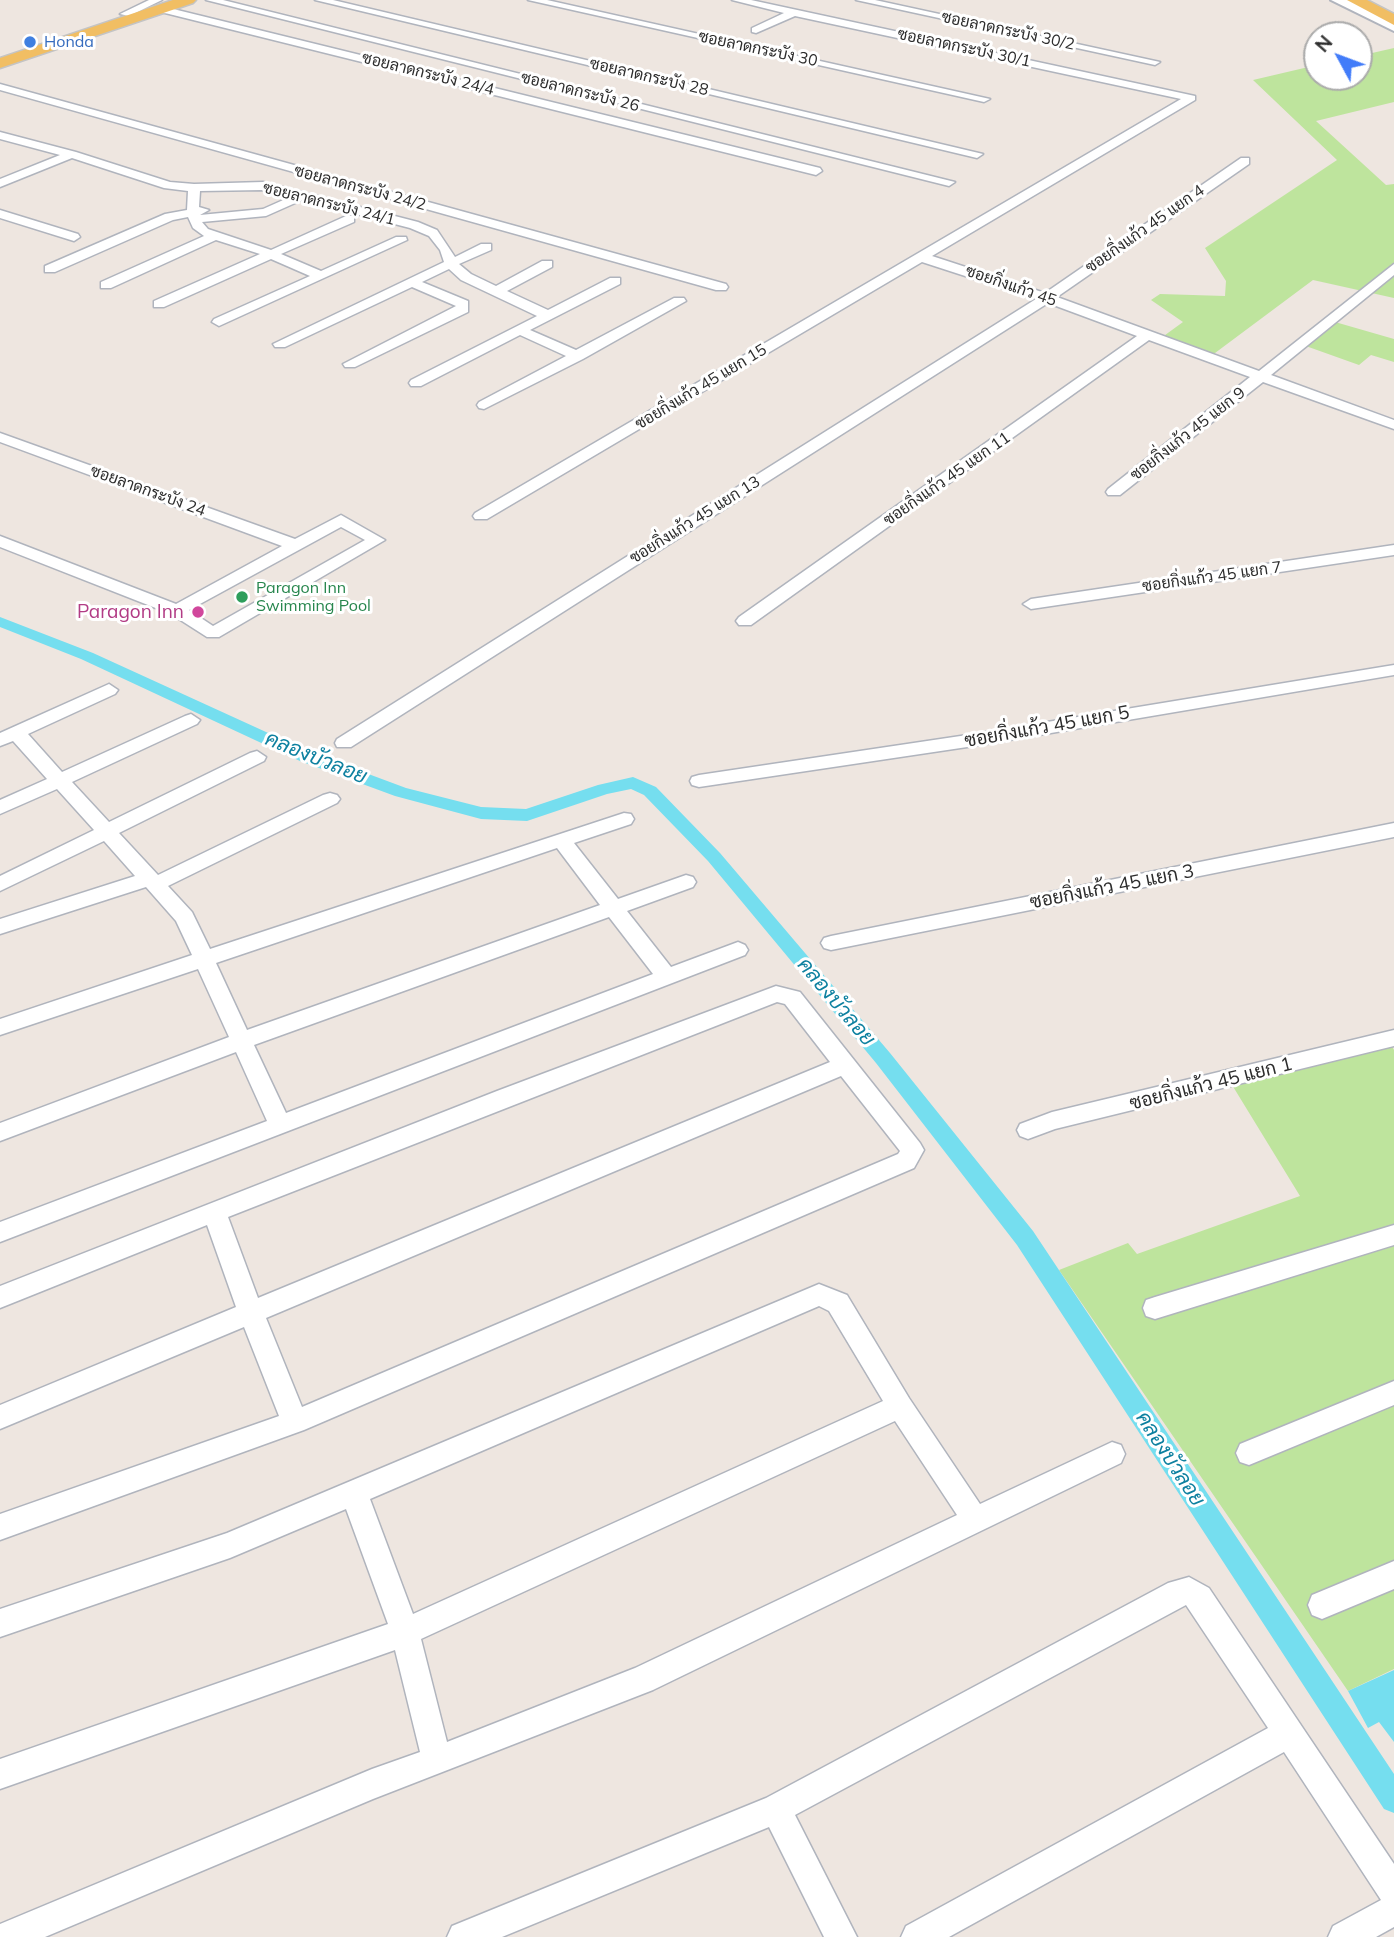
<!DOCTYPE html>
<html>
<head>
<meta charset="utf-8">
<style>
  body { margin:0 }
  #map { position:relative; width:1394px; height:1937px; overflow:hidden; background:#eee6e0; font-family:Mulish,sans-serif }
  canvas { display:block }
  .north { position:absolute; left:1303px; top:21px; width:70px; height:70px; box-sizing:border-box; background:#fff; border:2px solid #ababab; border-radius:50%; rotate:311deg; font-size:19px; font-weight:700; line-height:28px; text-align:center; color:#2d2d2d }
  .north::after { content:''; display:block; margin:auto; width:24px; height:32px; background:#427cf9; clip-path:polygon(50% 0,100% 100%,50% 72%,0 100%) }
</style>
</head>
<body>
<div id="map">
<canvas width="1394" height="1937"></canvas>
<div class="north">N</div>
</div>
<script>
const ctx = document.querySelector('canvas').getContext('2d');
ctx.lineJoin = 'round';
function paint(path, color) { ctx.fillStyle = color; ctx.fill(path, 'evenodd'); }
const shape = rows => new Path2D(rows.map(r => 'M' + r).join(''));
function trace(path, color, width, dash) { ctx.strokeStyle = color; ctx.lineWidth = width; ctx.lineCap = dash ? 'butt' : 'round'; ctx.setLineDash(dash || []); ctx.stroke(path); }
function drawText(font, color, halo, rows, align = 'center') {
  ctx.font = font + ' Mulish,Sarabun,sans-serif'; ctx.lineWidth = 6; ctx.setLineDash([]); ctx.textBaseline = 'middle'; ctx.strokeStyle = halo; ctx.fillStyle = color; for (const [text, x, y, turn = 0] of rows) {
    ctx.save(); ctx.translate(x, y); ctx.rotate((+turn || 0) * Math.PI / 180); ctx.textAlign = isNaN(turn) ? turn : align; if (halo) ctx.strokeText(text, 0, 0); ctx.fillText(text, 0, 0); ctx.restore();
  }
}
const green = shape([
  [1394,48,1394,102,1316,121,1386,185,1394,184,1394,298,1313,280,1211,356,1161,338,1183,322,1151,300,1160,294,1225,296,1226,281,1205,248,1337,160,1253,80,1317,65,1317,77,1359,77,1359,56],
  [1335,322,1394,339,1394,362,1371,355,1359,365,1303,345],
  [1388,1040,1394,1050,1394,1669,1348,1691,1059,1270,1128,1243,1137,1254,1300,1196,1229,1080]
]);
const water = shape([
  [1394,1670,1394,1742,1379,1722,1368,1728,1348,1691]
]);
const canal = shape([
  [0,617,93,653,312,753,406,788,481,807,526,809,598,785,633,777,656,787,720,853,890,1053,1033,1231,1394,1774,1394,1813,1384,1809,1017,1245,876,1063,708,861,644,795,631,789,607,794,527,821,481,819,395,796,300,761,81,659,0,627,0,617]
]);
const street = shape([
  [149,0,162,0,129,16,120,14,149,0],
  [206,0,223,0,955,182,949,186,206,0],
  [315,0,333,0,983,154,977,158,315,0],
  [528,0,547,0,990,99,984,102,528,0],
  [732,0,751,0,1195,96,1195,100,932,256,1045,293,1241,158,1249,158,1249,164,1057,297,1259,371,1394,264,1394,275,1271,375,1394,420,1394,429,1263,382,1120,495,1108,495,1106,492,1108,489,1250,377,1149,340,751,625,739,625,736,621,739,617,1137,336,1048,303,351,747,337,747,335,743,337,739,1036,299,922,262,487,519,475,519,473,516,475,513,1181,99,795,16,756,33,752,32,752,28,784,13,732,0],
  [856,0,875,0,1160,62,1155,65,856,0],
  [161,6,820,168,822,171,816,175,157,11,157,7,161,6],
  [0,84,726,284,728,287,726,290,716,290,0,90,0,84],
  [0,132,76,152,170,182,194,184,263,182,418,222,437,230,455,257,481,244,491,244,491,250,459,264,471,274,496,286,542,261,552,261,552,267,507,291,548,310,610,278,620,278,620,284,530,330,576,350,674,298,684,298,686,301,583,359,484,409,479,408,477,405,479,402,566,356,520,335,421,386,411,386,409,383,411,380,537,316,461,280,449,269,422,282,468,301,468,312,355,367,345,367,343,364,456,306,412,287,285,347,275,347,273,344,444,262,440,250,429,236,410,228,302,200,266,216,202,222,208,229,271,250,346,216,354,216,354,222,281,254,321,271,396,237,406,237,407,240,219,326,212,322,214,319,310,276,271,259,164,307,154,307,154,301,260,254,216,240,111,288,101,288,101,282,204,236,193,228,188,217,173,220,55,272,45,272,45,266,165,214,187,210,188,191,164,188,72,158,0,187,0,179,60,155,0,139,0,132],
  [263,190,290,197,263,209,200,215,209,210,199,207,200,191,263,190],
  [0,210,78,234,80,237,74,241,0,218,0,210],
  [0,433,295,539,341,515,385,540,219,637,207,637,171,614,0,547,0,536,176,604,282,546,0,442,0,433],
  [341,527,365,540,213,626,189,610,341,527],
  [1394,545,1394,555,1031,609,1023,604,1031,599,1394,545],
  [1394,665,1394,675,974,746,699,787,692,785,690,781,692,777,699,775,974,734,1394,665],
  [109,684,118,690,115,694,28,734,62,772,185,716,191,714,200,720,197,724,72,782,109,822,250,753,257,751,266,757,264,761,119,833,158,875,323,795,330,793,337,795,340,799,337,803,168,886,192,912,210,949,624,813,631,814,634,819,631,824,574,843,618,899,686,875,693,877,696,882,693,887,627,911,671,967,738,942,745,945,748,950,745,955,0,1242,0,1222,267,1121,236,1052,0,1141,0,1123,229,1037,198,969,0,1035,0,1019,192,955,176,921,146,887,0,934,0,919,135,876,104,841,0,891,0,876,94,830,57,789,0,814,0,800,47,779,13,741,0,746,0,733,109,684],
  [557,848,600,905,247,1030,216,963,557,848],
  [609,917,653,974,286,1113,254,1045,609,917],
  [1394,823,1394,837,831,950,824,948,821,943,824,938,831,936,1394,823],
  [776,986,800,992,920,1143,924,1150,914,1168,304,1430,0,1540,0,1514,279,1416,244,1327,0,1429,0,1405,236,1307,207,1225,0,1308,0,1286,497,1091,776,986],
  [777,1002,785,1004,830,1062,258,1298,228,1217,777,1002],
  [841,1076,900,1151,898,1154,302,1407,266,1318,841,1076],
  [1394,1030,1394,1046,1055,1129,1028,1139,1020,1136,1017,1130,1020,1124,1052,1112,1394,1030],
  [1394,1225,1394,1245,1155,1319,1146,1316,1143,1308,1146,1300,1155,1297,1394,1225],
  [819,1284,847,1295,909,1398,980,1504,1112,1442,1121,1445,1125,1454,1121,1463,653,1690,373,1799,45,1937,0,1937,0,1924,372,1769,420,1752,395,1650,0,1789,0,1759,388,1624,346,1509,230,1558,0,1637,0,1609,227,1533,819,1284],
  [819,1306,829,1311,883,1401,413,1614,370,1499,819,1306],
  [895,1421,957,1515,635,1668,447,1742,421,1639,895,1421],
  [1394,1381,1394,1405,1249,1465,1240,1462,1236,1453,1240,1444,1394,1381],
  [1394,1561,1394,1589,1322,1619,1312,1615,1308,1605,1312,1595,1394,1561],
  [1189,1577,1209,1588,1394,1864,1394,1927,1376,1937,1328,1937,1333,1926,1381,1900,1284,1752,949,1937,901,1937,906,1926,1268,1728,1186,1605,795,1815,857,1937,824,1937,769,1827,502,1937,447,1937,452,1926,766,1798,1168,1583,1189,1577]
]);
const secondary = shape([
  [1331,0,1349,0,1394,22,1394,31,1331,0]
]);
const primary = shape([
  [173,0,196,0,193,3,0,68,0,58,173,0],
  [1347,0,1367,0,1394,14,1394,25,1347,0]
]);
const markers = [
  [30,42,7,"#3f7fe0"],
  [242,597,7,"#2e9e5b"],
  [198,612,7,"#d1479c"]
];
const farStreetnames = [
  ["ซอยลาดกระบัง 30/2",1008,31,12],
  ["ซอยลาดกระบัง 30/1",964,48,12],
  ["ซอยลาดกระบัง 30",758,49,12],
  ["ซอยลาดกระบัง 24/4",428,74,14],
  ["ซอยลาดกระบัง 28",649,77,13],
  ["ซอยลาดกระบัง 26",580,92,14],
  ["ซอยลาดกระบัง 24/2",360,188,15],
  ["ซอยลาดกระบัง 24/1",329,204,14],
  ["ซอยกิ่งแก้ว 45 แยก 4",1145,229,-35],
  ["ซอยกิ่งแก้ว 45",1011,286,19],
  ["ซอยกิ่งแก้ว 45 แยก 15",701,387,-31],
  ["ซอยกิ่งแก้ว 45 แยก 9",1188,434,-38],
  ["ซอยกิ่งแก้ว 45 แยก 11",947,479,-35],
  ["ซอยลาดกระบัง 24",148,491,20],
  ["ซอยกิ่งแก้ว 45 แยก 13",695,520,-32],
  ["ซอยกิ่งแก้ว 45 แยก 7",1212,577,-8]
];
const farShopnames = [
  ["Honda",44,42]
];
const farLeisurenames = [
  ["Paragon Inn",256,588],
  ["Swimming Pool",256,606]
];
const hotelNames = [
  ["Paragon Inn",184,612]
];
const streetNames = [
  ["ซอยกิ่งแก้ว 45 แยก 5",1047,727,-10],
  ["ซอยกิ่งแก้ว 45 แยก 3",1112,887,-11],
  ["ซอยกิ่งแก้ว 45 แยก 1",1211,1084,-14]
];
const waterNames = [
  ["คลองบัวลอย",316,758,22],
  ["คลองบัวลอย",836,1002,50],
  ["คลองบัวลอย",1170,1459,57]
];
paint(green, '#bee49d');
paint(water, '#75deef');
paint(canal, '#75deef');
trace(street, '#b0b4bd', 3);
trace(secondary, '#b0b4bd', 4);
trace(primary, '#c4c4c4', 3);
paint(street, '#fff');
paint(secondary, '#fff');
paint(primary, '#f1be63');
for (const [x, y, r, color] of markers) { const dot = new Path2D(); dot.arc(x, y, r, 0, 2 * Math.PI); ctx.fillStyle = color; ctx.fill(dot); trace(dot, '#fff', 2.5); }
drawText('16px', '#2d2d2d', '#fff', farStreetnames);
drawText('16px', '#366cbe', '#fff', farShopnames, 'left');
drawText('16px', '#27864d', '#fff', farLeisurenames, 'left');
drawText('19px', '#b23c85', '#fff', hotelNames, 'right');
drawText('19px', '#2d2d2d', '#fff', streetNames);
drawText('italic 21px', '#0e81a0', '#fff', waterNames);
</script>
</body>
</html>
